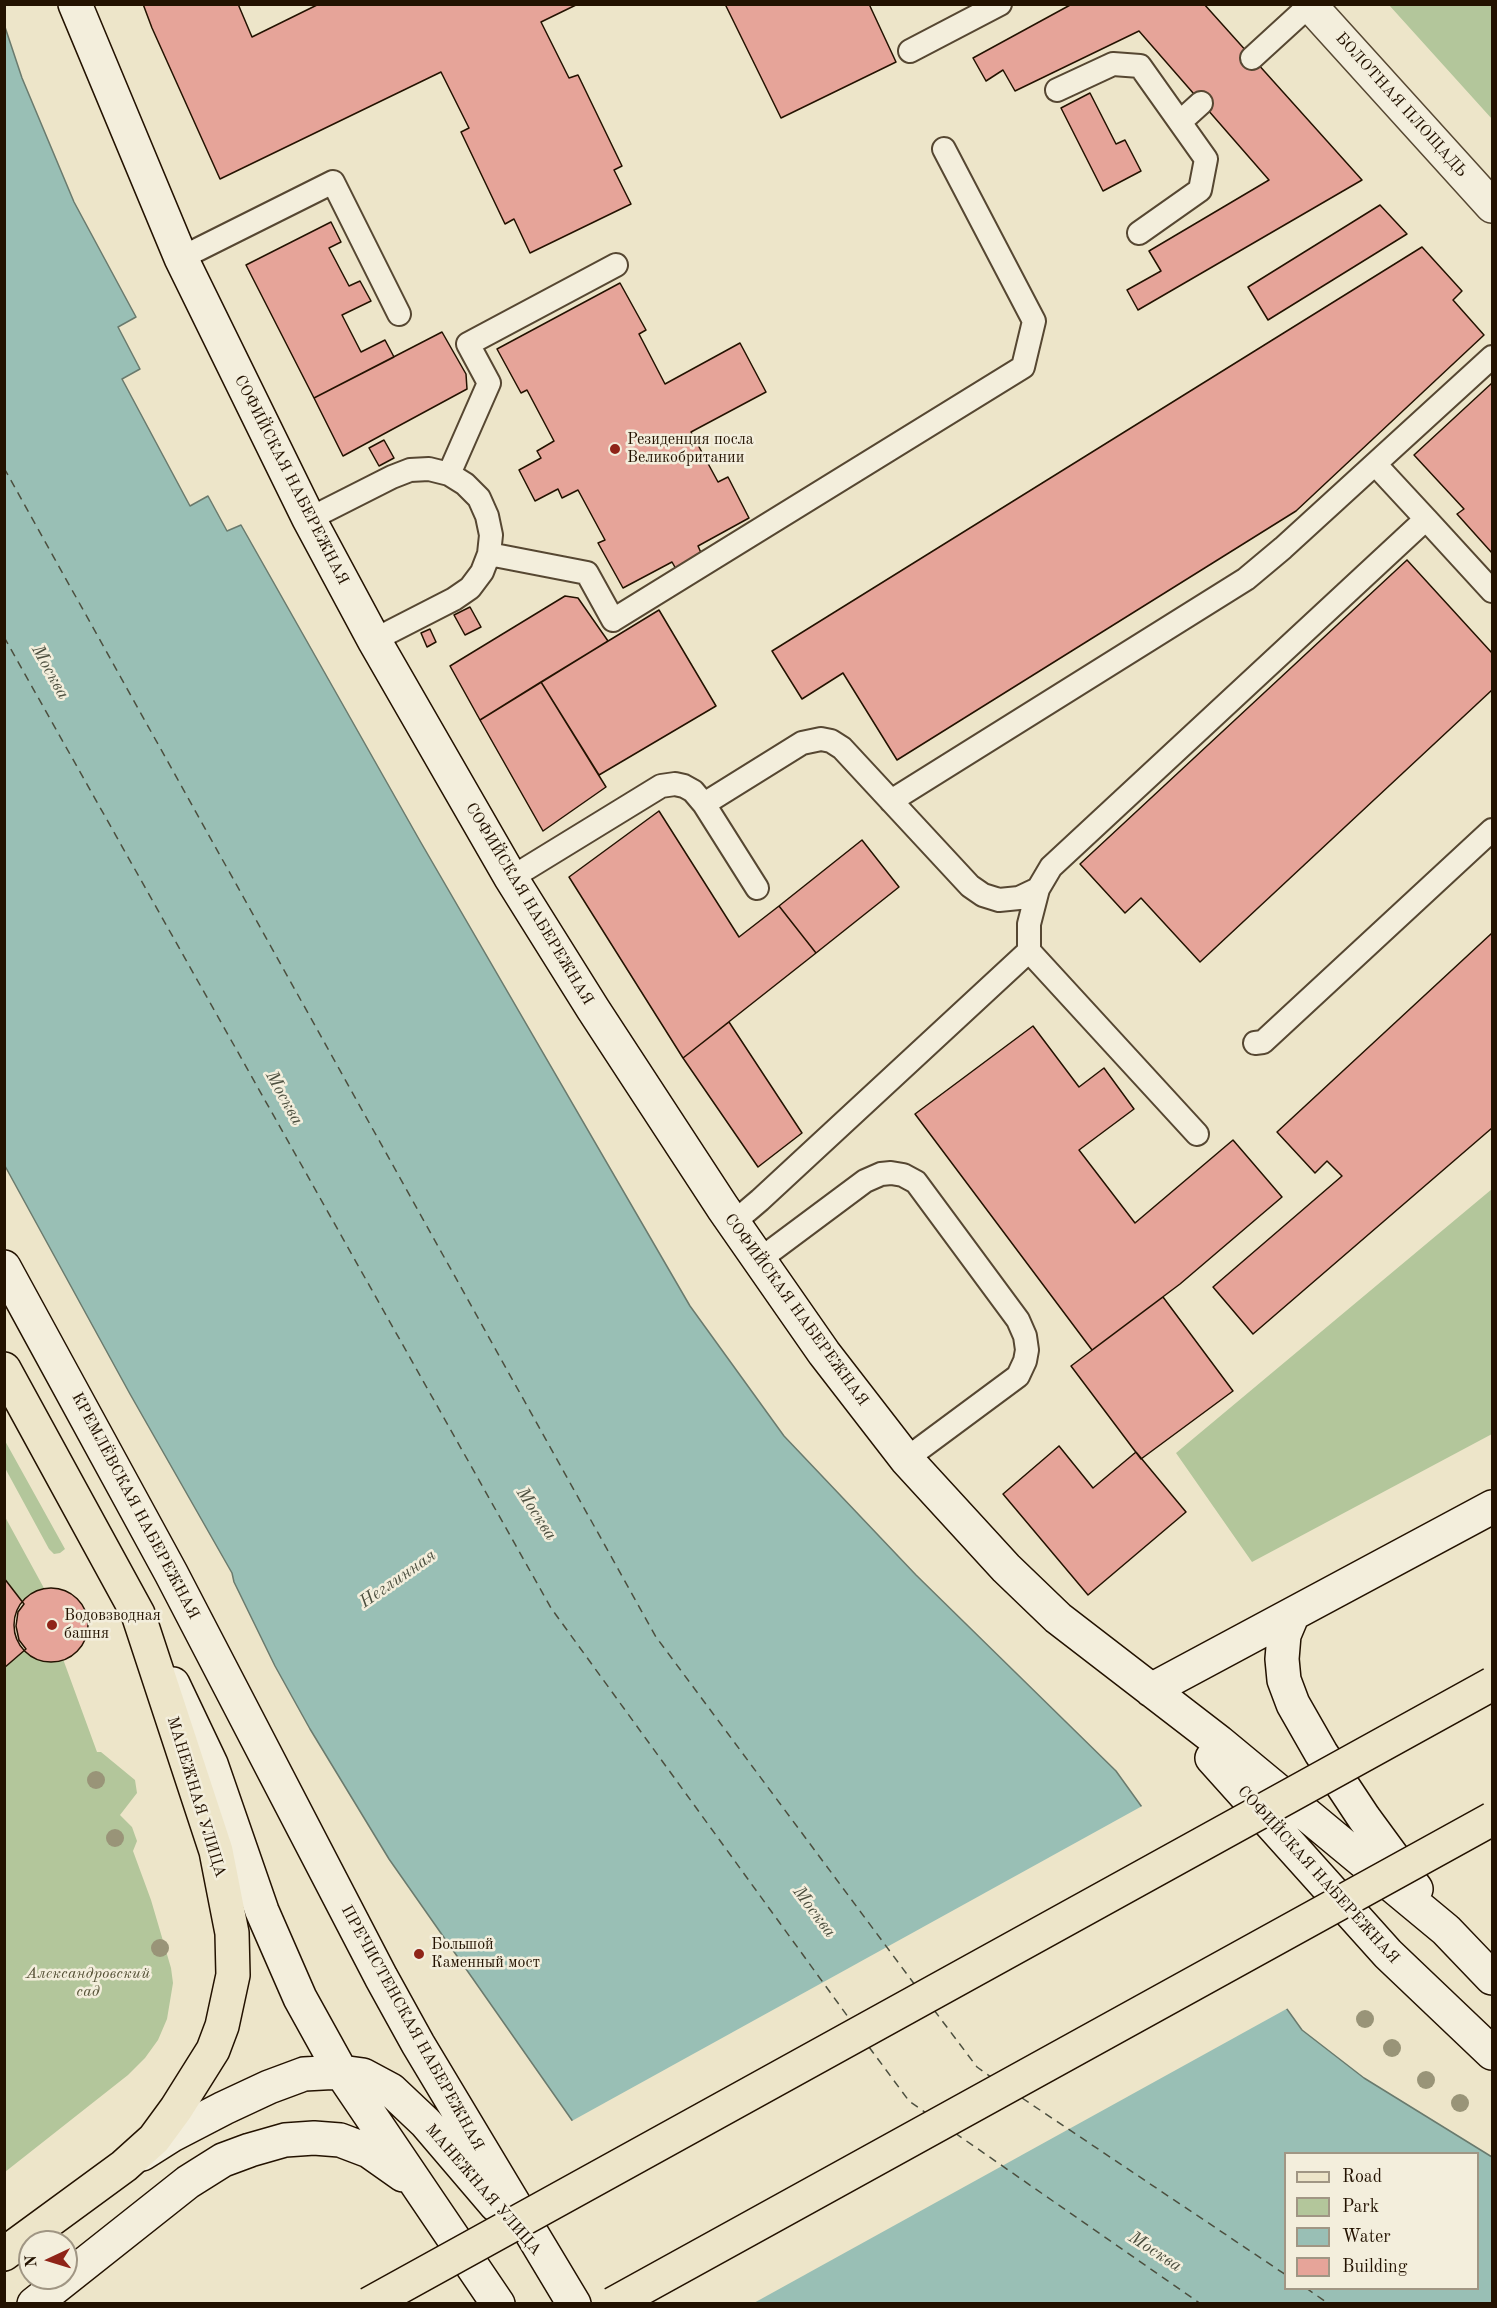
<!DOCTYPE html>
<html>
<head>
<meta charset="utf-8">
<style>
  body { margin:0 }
  #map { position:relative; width:1497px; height:2308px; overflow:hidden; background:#ede5c9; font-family:"Old Standard TT",serif }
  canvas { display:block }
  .frame { position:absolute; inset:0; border:6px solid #231200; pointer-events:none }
  .legend { position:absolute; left:1284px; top:2152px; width:195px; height:138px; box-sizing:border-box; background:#f3eedc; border:2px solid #a09684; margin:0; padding:8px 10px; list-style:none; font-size:18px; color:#231200 }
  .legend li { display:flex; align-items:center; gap:12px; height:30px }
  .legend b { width:30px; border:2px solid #a09684 }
  .north { position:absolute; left:18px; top:2230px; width:60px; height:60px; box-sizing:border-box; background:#f3eedc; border:2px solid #a09684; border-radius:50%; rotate:266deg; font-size:16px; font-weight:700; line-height:24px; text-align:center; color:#231200 }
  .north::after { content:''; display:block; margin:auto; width:21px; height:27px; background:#8f2418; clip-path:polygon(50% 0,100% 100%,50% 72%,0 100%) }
</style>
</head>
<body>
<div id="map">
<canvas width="1497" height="2308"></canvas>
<div class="frame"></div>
<ul class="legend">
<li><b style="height:8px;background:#ede5c9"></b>Road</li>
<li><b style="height:16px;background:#b3c69b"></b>Park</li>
<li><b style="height:16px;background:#99bfb5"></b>Water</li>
<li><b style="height:16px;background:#e6a499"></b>Building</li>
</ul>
<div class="north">N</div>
</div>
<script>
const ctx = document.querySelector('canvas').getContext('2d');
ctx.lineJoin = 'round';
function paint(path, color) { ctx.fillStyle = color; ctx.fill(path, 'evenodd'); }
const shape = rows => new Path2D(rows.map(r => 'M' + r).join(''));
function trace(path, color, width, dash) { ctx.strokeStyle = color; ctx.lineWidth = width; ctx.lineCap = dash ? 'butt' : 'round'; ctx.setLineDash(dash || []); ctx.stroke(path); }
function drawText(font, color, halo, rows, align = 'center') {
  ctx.font = font + ' "Old Standard TT",serif'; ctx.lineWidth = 5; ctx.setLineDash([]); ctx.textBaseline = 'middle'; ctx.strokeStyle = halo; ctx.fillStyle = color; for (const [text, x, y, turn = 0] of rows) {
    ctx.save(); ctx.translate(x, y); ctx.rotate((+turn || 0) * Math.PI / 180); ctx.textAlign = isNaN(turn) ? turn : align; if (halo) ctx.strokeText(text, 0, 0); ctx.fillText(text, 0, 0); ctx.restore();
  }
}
const green = shape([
  [1389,5,1492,5,1492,119],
  [1492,1189,1492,1434,1252,1562,1176,1453],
  [4,1439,65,1549,60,1553,54,1554,49,1549,5,1468],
  [4,1515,45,1590,31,1596,24,1604,5,1578],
  [26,1649,32,1655,46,1660,63,1659,97,1752,101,1752,135,1780,137,1793,120,1815,132,1827,137,1841,133,1851,151,1900,171,1968,173,1983,167,2019,158,2040,145,2058,128,2075,5,2172,4,1668]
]);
const water = shape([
  [4,24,22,78,74,202,136,317,118,327,140,369,122,379,190,506,208,496,227,531,241,525,420,841,690,1306,784,1436,916,1575,1116,1771,1302,2030,1364,2078,1492,2157,1492,2303,700,2303,389,1859,310,1729,275,1666,234,1582,232,1573,130,1394,5,1166,4,24],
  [1286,2154,1478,2154,1478,2288,1286,2288,1286,2154]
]);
const pier = shape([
  [1144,1805,1290,2007,752,2304,696,2304,570,2122]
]);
const ferry = shape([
  [4,468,656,1637,915,1985],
  [4,637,551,1608,851,2021],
  [934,2010,977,2067,991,2077],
  [869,2047,909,2101,926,2113],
  [1022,2098,1286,2275],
  [955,2133,1201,2304],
  [1306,2288,1329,2304]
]);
const building = shape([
  [143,4,238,4,252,37,319,4,578,4,541,22,569,78,578,75,622,166,614,170,631,204,530,253,514,219,505,224,461,132,469,128,441,72,220,179,152,28,143,4],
  [725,4,869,4,896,62,781,118,725,4],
  [1072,4,1204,4,1362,180,1138,310,1127,290,1161,271,1149,251,1269,180,1139,31,1015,91,1003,70,986,81,973,58,1072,4],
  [1090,93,1116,144,1125,140,1141,171,1103,191,1061,108,1090,93],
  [1380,205,1407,234,1268,320,1248,287,1380,205],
  [331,222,341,242,329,248,349,286,360,281,371,301,342,315,361,352,385,340,394,357,314,398,246,265,331,222],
  [1422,247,1462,291,1453,300,1484,335,1296,511,897,760,843,673,802,699,772,651,1422,247],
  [620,283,646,330,639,334,665,384,740,343,766,392,691,432,718,482,728,477,749,518,698,546,702,555,676,569,672,562,623,588,598,543,605,540,578,490,562,498,558,489,535,501,519,470,541,458,537,451,554,441,527,390,521,393,497,349,620,283],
  [442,332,466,374,467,389,343,456,314,398,442,332],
  [1492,383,1492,553,1457,514,1464,509,1414,455,1492,383],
  [384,440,394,458,379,466,369,448,384,440],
  [1407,560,1492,653,1492,690,1200,962,1141,898,1125,913,1080,864,1407,560],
  [565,596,578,598,608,641,480,720,450,666,565,596],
  [470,607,481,627,465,635,454,615,470,607],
  [659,610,716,706,599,775,541,682,659,610],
  [430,629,436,642,427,647,421,633,430,629],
  [541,682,606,787,543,831,480,720,541,682],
  [659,811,739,937,779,906,816,953,683,1058,569,877,659,811],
  [862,840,899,887,816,953,779,906,862,840],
  [1492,933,1492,1128,1253,1334,1213,1287,1342,1176,1327,1161,1315,1173,1277,1132,1492,933],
  [729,1022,802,1133,758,1167,683,1058,729,1022],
  [1033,1026,1079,1087,1104,1068,1134,1109,1079,1150,1135,1223,1233,1140,1282,1197,1180,1284,1092,1350,915,1114,1033,1026],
  [1163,1297,1233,1391,1141,1459,1071,1366,1163,1297],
  [1059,1446,1093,1488,1136,1452,1186,1512,1088,1595,1003,1494,1059,1446],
  [4,1578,24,1604,18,1612,16,1626,19,1640,26,1649,4,1668,4,1578],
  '14 1625a37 37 0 1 1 74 0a37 37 0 1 1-74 0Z'
]);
const service = shape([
  [910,51,1000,4],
  [1252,58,1310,5],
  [1057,90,1113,64,1140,66,1206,159,1200,190,1139,233],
  [1180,122,1201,103],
  [181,258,333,182,399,314],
  [1375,464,1426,519],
  [449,474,489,383,468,344,616,265],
  [309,519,392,477,410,470,429,469,449,474,465,484,479,498,487,516,491,535,489,554,482,572,470,588,454,599,374,640],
  [489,554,587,573,613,620,1023,367,1034,321,944,149],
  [891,801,1246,579,1283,548,1492,357],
  [704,804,757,888],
  [511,878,661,786,675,784,684,786,693,791,704,804,802,743,821,739,831,741,842,748,970,886,983,895,999,900,1019,898,1038,889],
  [1255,1043,1263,1042,1492,830],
  [1197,1134,1029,951,1029,924,1038,889,1051,867,1426,519,1492,591],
  [733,1223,760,1200,1029,951],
  [759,1260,865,1181,881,1174,891,1173,903,1175,916,1182,1018,1320,1025,1336,1027,1350,1025,1361,1018,1376,906,1459]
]);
const tertiary = shape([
  [1309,4,1492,206]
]);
const secondary = shape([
  [75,4,181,258,309,519,374,640,511,878,593,1009,723,1208,824,1353,906,1459,1006,1568,1058,1618,1219,1742,1446,1930,1492,1978],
  [4,1267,171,1573,381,1977,418,2044,574,2304],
  [1292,1616,1284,1635,1282,1659,1284,1680,1293,1704,1321,1753,1364,1818,1416,1889],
  [173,1684,211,1764,262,1911,300,1998,341,2072,498,2304],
  [1151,1690,1492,1507],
  [1212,1758,1388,1954,1492,2053],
  [142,2154,172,2135,224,2108,269,2087,304,2074,341,2072,363,2075,391,2090,426,2123,496,2205],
  [34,2304,188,2182,223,2160,250,2150,285,2140,314,2138,340,2140,369,2151,403,2175]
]);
const primary = shape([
  [4,1369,138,1614,216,1851,232,1933,233,1975,222,2026,213,2050,176,2109,154,2139,124,2166,4,2254]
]);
const primaryBridge = shape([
  [369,2304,1492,1684],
  [613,2304,1492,1819]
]);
const trees = [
  [96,1780],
  [115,1838],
  [160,1948],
  [1365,2019],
  [1392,2048],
  [1426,2080],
  [1460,2103]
];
const markers = [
  [615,449,6,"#8f2418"],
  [52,1625,6,"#8f2418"],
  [419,1954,6,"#8f2418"]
];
const streetNames = [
  ["БОЛОТНАЯ ПЛОЩАДЬ",1401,105,48],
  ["СОФИЙСКАЯ НАБЕРЕЖНАЯ",291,480,63],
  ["СОФИЙСКАЯ НАБЕРЕЖНАЯ",529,904,59],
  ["СОФИЙСКАЯ НАБЕРЕЖНАЯ",796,1310,54],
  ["КРЕМЛЁВСКАЯ НАБЕРЕЖНАЯ",135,1506,62],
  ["МАНЕЖНАЯ УЛИЦА",196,1797,73],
  ["СОФИЙСКАЯ НАБЕРЕЖНАЯ",1318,1875,48],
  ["ПРЕЧИСТЕНСКАЯ НАБЕРЕЖНАЯ",412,2028,61],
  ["МАНЕЖНАЯ УЛИЦА",483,2190,49]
];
const poiNames = [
  ["Резиденция посла",627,440],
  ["Великобритании",627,458],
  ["Водовзводная",64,1616],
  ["башня",64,1634],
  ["Большой",431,1945],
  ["Каменный мост",431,1963]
];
const parkNames = [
  ["Александровский",88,1974],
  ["сад",88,1992]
];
const waterNames = [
  ["Москва",50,672,61],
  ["Москва",284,1098,61],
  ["Москва",536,1514,57],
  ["Неглинная",398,1579,-35],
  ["Москва",814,1912,53],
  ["Москва",1155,2252,33]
];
paint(green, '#b3c69b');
paint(water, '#99bfb5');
trace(water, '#6a7a6d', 1.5);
paint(pier, '#ede5c9');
trace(ferry, '#4c4f3f', 1.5, [8, 6]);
paint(building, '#e6a499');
trace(building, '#231200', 1.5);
trace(service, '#564732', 26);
trace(tertiary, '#564732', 36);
trace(secondary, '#231200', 36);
trace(primary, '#231200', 36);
trace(service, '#f3eedc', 22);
trace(tertiary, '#f3eedc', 33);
trace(secondary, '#f3eedc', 33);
trace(primary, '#ede5c9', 33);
trace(primaryBridge, '#231200', 36, []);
trace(primaryBridge, '#ede5c9', 33);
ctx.fillStyle = '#999478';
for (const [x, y] of trees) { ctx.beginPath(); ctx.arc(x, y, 9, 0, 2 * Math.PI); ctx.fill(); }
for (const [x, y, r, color] of markers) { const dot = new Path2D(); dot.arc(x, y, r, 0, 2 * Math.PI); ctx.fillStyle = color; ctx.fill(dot); trace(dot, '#f3eedc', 2); }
drawText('16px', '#231200', '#f3eedc', streetNames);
drawText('16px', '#231200', '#f3eedc', poiNames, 'left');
drawText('italic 16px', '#555136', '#f3eedc', parkNames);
drawText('italic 18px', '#4c4f3f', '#f3eedc', waterNames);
</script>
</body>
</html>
